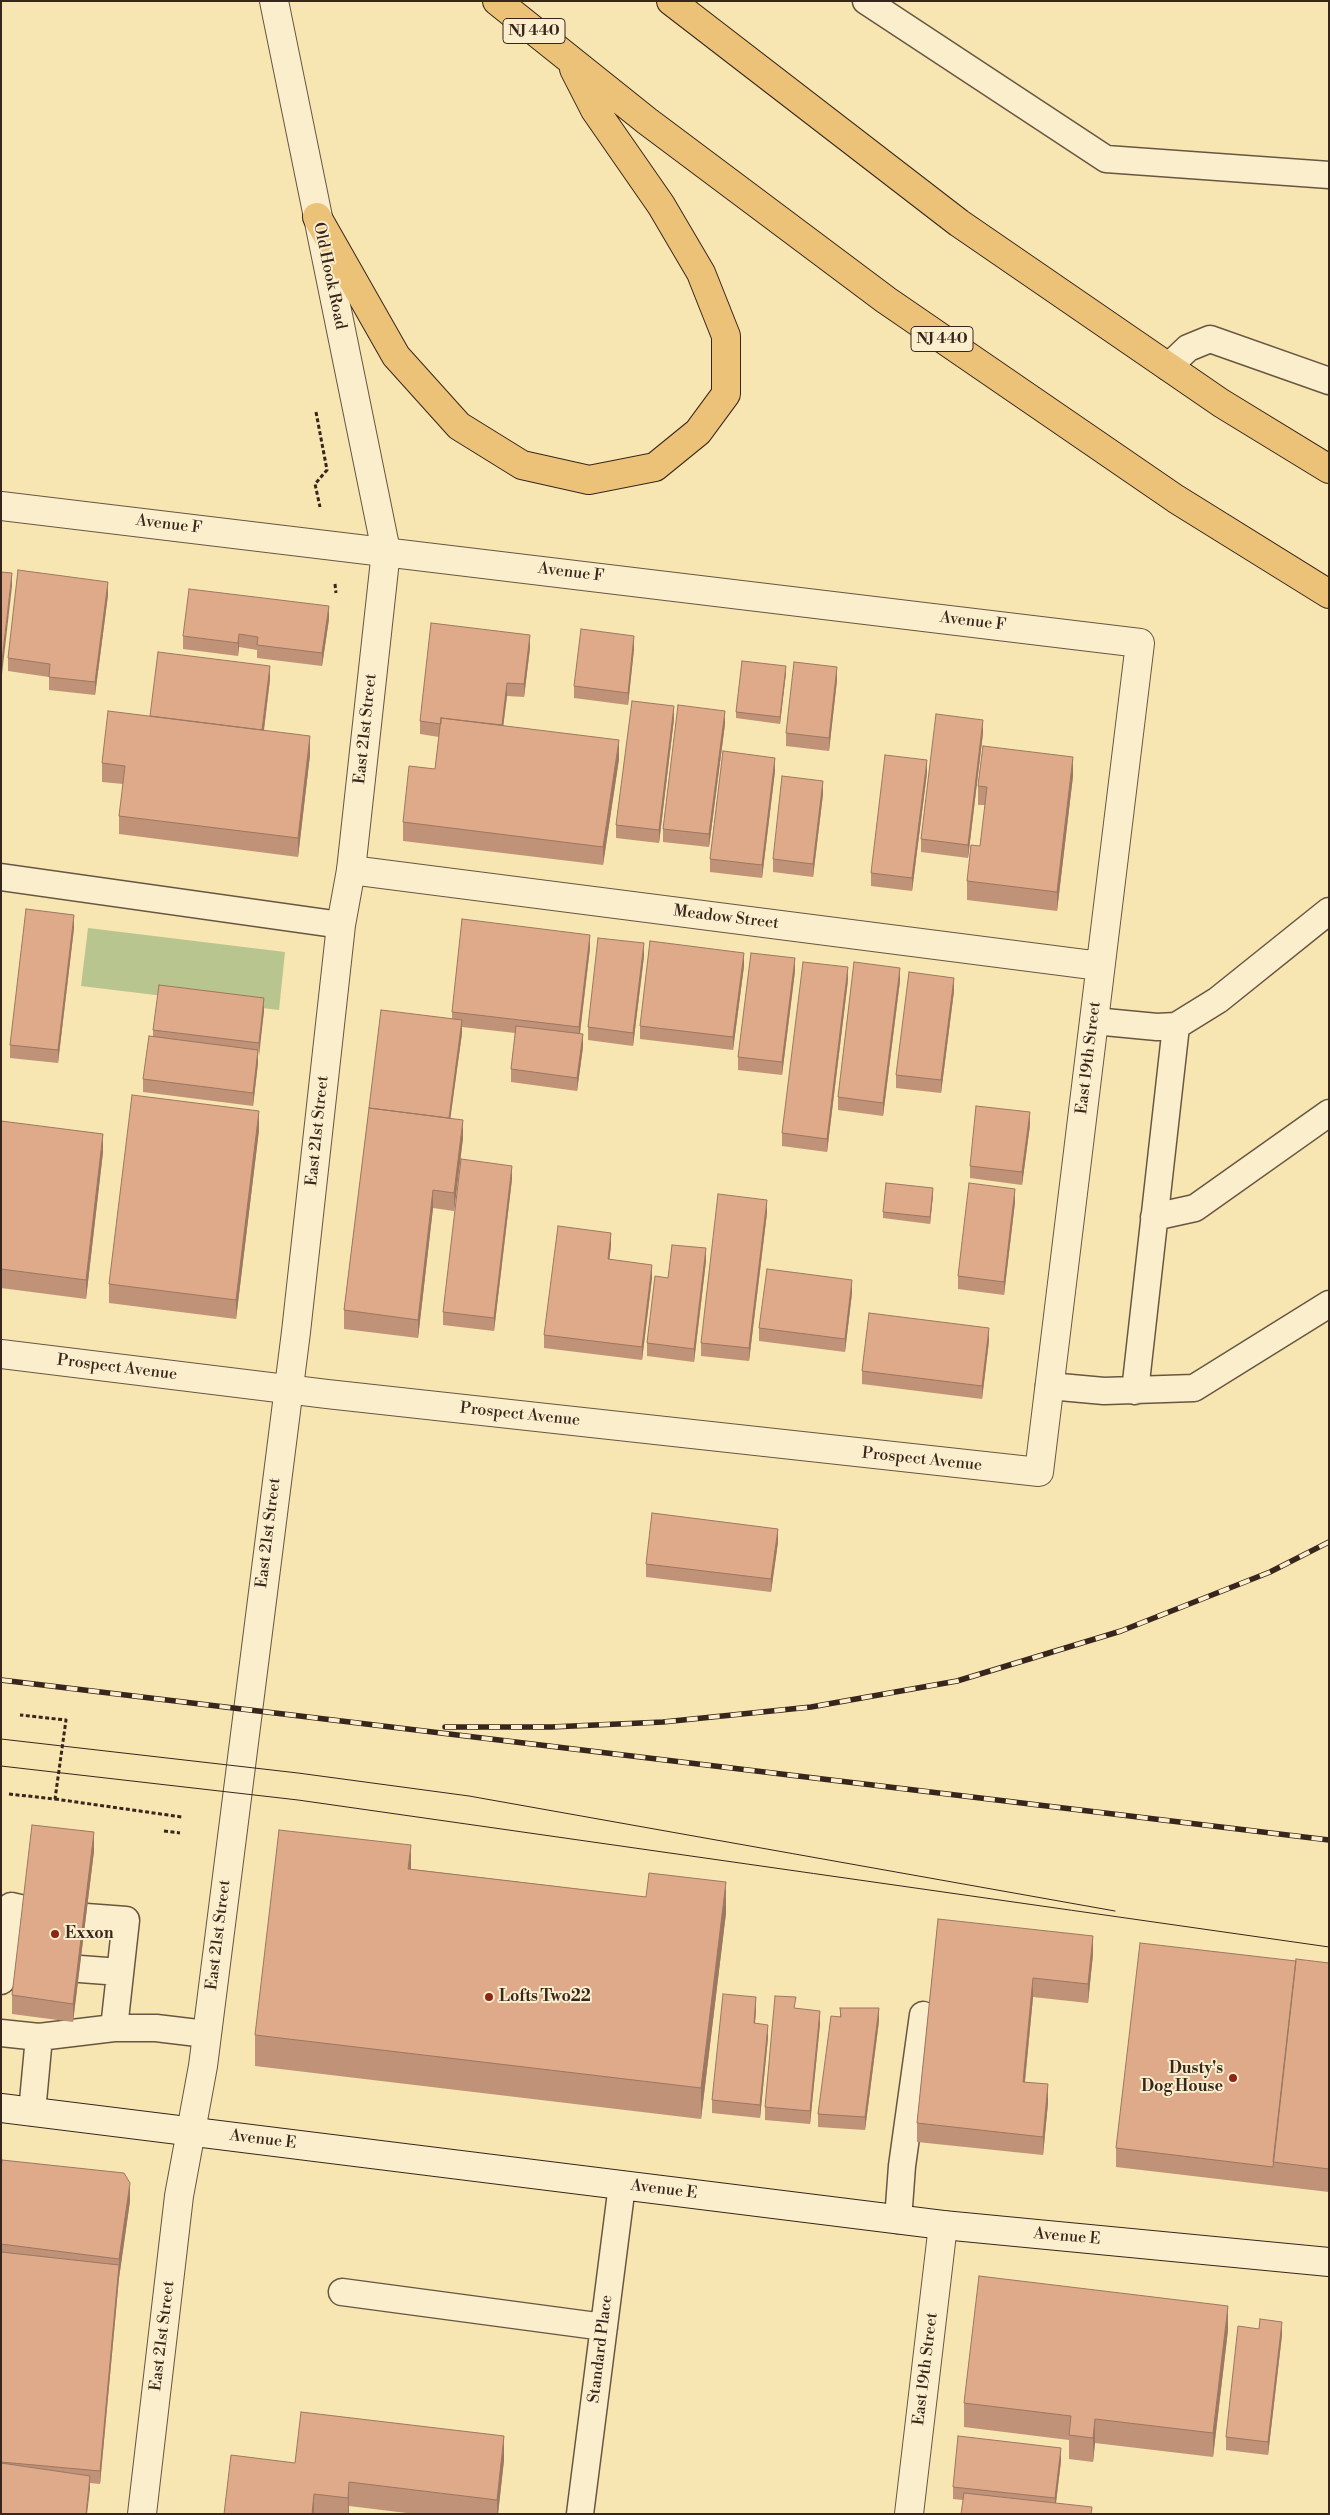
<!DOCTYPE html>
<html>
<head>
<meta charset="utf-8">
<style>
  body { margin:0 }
  #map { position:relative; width:1330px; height:2515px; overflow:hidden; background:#f7e5b2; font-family:"Libre Bodoni",serif }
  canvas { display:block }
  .frame { position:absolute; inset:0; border:2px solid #38261c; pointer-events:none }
</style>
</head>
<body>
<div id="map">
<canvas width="1330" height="2515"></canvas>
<div class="frame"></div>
</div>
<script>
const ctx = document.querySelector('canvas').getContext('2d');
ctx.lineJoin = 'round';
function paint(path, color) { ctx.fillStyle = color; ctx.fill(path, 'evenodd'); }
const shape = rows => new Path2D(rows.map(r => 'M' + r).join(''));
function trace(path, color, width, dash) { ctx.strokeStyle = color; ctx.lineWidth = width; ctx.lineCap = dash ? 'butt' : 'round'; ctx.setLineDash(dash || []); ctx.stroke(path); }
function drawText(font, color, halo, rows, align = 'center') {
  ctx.font = font + ' "Libre Bodoni",serif'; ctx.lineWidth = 4; ctx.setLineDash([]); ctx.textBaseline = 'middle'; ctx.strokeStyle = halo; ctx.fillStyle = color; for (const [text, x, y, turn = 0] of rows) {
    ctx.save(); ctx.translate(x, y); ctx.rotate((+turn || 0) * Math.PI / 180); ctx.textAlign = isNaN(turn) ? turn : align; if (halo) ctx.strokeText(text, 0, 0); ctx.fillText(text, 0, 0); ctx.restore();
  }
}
const green = shape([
  [88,928,285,952,279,1010,81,986]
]);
const path = shape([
  [316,412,327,470,315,484,320,507],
  [335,584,336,593],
  [9,1794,55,1799,66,1720,20,1715],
  [55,1799,182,1817],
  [164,1831,180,1833]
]);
const service = shape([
  [866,1,1106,159,1329,175],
  [1168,367,1188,348,1210,339,1329,381],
  [1,877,341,925],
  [1094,1021,1157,1027,1176,1026,1218,1000,1329,911],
  [1154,1217,1195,1208,1329,1113],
  [1049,1386,1104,1391,1194,1388,1329,1304],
  [1135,1391,1176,1026],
  [86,1917,126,1920,114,2028],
  [80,1969,120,1972],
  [1,1981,11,1906,24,1909],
  [1,2033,39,2037,32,2112],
  [39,2037,114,2028,156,2028,206,2034],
  [898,2220,902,2166,923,2015],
  [342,2292,604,2327],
  [580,2514,622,2185]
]);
const minor = shape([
  [1,506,1140,643,1039,1472,327,1394,1,1354],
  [351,870,1100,966],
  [909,2514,943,2225]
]);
const tertiary = shape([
  [142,2514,179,2196,203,2066,296,1332,341,925,351,870,386,551,274,1]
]);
const secondary = shape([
  [1,2108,943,2225,1329,2262]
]);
const trunk = shape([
  [497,1,647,121,886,300,1176,499,1329,594],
  [671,1,959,223,1221,403,1329,469],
  [317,217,396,356,459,426,522,465,589,480,655,467,698,432,726,394,726,336,701,273,661,205,595,110,574,69]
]);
const tram = shape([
  [1,1739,298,1773,469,1796,1115,1911],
  [1,1766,298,1800,1329,1947]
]);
const rail = shape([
  [1,1680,1329,1840],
  [445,1727,551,1727,663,1722,811,1707,957,1681,1121,1631,1270,1572,1329,1542]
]);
const wall = shape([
  [108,595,95,695,49,690,49,677,8,671,8,658],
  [329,619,322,666,257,658,257,650,239,647,238,656,183,649,183,636],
  [530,648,524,697,507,696,503,726,619,759,603,865,403,841,403,822,435,769,439,737,420,734,420,721],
  [634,649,628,705,574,698,574,686],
  [786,673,780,724,736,718,736,712],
  [270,679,264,730,310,755,298,857,119,834,119,816,123,784,102,782,102,763,150,716],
  [837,680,829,751,786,746,786,733],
  [674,719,659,843,616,838,616,825],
  [725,724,709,847,663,842,663,829],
  [983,733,968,858,921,852,921,839],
  [775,771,762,878,710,872,710,859],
  [927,773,912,891,871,886,871,873],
  [1073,776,1057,911,967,900,967,881,980,846,985,805,978,805,978,786],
  [823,794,813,877,773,872,773,859],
  [74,928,58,1063,10,1058,10,1045],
  [590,948,580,1034,583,1047,577,1091,511,1082,511,1069,515,1033,462,1027,462,1033,450,1118,463,1138,454,1211,433,1208,418,1338,344,1329,344,1310,369,1108,452,1019,452,1012],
  [644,956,633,1046,588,1040,588,1027],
  [744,966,733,1050,640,1039,640,1026],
  [795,971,782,1075,738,1070,738,1057],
  [848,980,827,1152,782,1146,782,1133],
  [900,981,883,1116,838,1110,838,1097],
  [954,991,941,1093,896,1088,896,1075],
  [264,1011,258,1056,258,1063,253,1106,143,1092,143,1079,153,1037,153,1030],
  [1,1121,103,1152,86,1299,1,1288],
  [1030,1125,1022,1185,970,1178,970,1166],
  [259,1130,236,1319,109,1303,109,1284],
  [512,1179,494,1331,443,1325,443,1312],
  [933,1195,930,1224,883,1218,883,1212],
  [1015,1202,1004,1295,958,1289,958,1276],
  [767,1213,749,1361,701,1356,701,1343],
  [611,1246,609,1259,652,1278,642,1360,544,1348,544,1335],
  [706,1261,694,1362,647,1356,647,1343,668,1278],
  [852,1293,845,1352,759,1341,759,1328],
  [989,1341,982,1399,862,1384,862,1371],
  [778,1542,771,1592,646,1577,646,1564],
  [94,1851,73,2022,12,2014,12,1995],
  [411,1869,646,1897,726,1913,701,2119,255,2066,255,2035],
  [938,1919,1093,1954,1088,2003,1033,1997,1025,2082,1048,2103,1043,2155,917,2142,917,2123],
  [1296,1961,1329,1963,1329,2192,1116,2167,1116,2148],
  [796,2008,820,2024,810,2124,765,2120,765,2107],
  [840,2008,879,2021,865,2130,818,2127,818,2114,840,2017],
  [756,2010,755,2023,768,2038,760,2118,712,2113,712,2100],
  [1,2170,130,2201,119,2278,100,2484,90,2483,90,2489,1,2514],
  [1228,2330,1213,2457,1095,2443,1093,2462,1069,2459,1069,2440,964,2427,964,2403],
  [1282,2335,1268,2455,1226,2450,1226,2437],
  [504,2460,498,2514,415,2514,349,2506,349,2514,224,2514,295,2463],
  [1061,2461,1056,2503,1092,2514,953,2499,953,2487]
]);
const shadedWall = shape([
  [12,573,12,586,2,674,2,661],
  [108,582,108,595,95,695,95,682],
  [329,606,329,619,322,666,322,653],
  [239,634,239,647,238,656,238,643],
  [530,635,530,648,524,697,524,684],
  [634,636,634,649,628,705,628,693],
  [270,666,270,679,262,745,262,732],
  [786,666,786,673,780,724,780,717],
  [837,667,837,680,829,751,829,738],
  [507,683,507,696,501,744,501,731],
  [674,706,674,719,659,843,659,830],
  [725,711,725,724,709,847,709,834],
  [983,720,983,733,968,858,968,845],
  [310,736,310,755,298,857,298,838],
  [619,740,619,759,603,865,603,847],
  [1073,757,1073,776,1057,911,1057,892],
  [775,758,775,771,762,878,762,865],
  [927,760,927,773,912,891,912,878],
  [823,781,823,794,813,877,813,864],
  [74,915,74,928,58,1063,58,1050],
  [590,935,590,948,579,1040,579,1027],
  [644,943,644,956,633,1046,633,1033],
  [744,953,744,966,733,1050,733,1037],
  [795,958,795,971,782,1075,782,1062],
  [848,967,848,980,827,1152,827,1139],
  [900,968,900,981,883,1116,883,1103],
  [954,978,954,991,941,1093,941,1080],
  [264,998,264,1011,259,1056,259,1043],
  [462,1020,462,1033,448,1136,448,1123],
  [583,1034,583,1047,577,1091,577,1078],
  [258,1050,258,1063,253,1106,253,1093],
  [259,1111,259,1130,236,1319,236,1300],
  [1030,1112,1030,1125,1022,1185,1022,1172],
  [463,1120,463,1138,454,1211,454,1193],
  [103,1134,103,1152,86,1299,86,1280],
  [512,1166,512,1179,494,1331,494,1318],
  [933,1188,933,1195,930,1224,930,1217],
  [1015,1189,1015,1202,1004,1295,1004,1282],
  [433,1190,433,1208,418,1338,418,1320],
  [767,1200,767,1213,749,1361,749,1348],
  [611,1233,611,1246,608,1272,608,1259],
  [706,1248,706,1261,694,1362,694,1349],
  [652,1265,652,1278,642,1360,642,1347],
  [852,1280,852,1293,845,1352,845,1339],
  [989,1328,989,1341,982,1399,982,1386],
  [778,1529,778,1542,771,1592,771,1579],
  [94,1832,94,1851,73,2022,73,2004],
  [411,1845,411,1876,408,1869],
  [726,1882,726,1913,701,2119,701,2088],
  [1093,1936,1093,1954,1088,2003,1088,1984],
  [1033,1978,1033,1997,1023,2100,1023,2082],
  [756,1997,756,2010,754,2036,754,2023],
  [879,2008,879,2021,865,2130,865,2117],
  [820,2011,820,2024,810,2124,810,2111],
  [768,2025,768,2038,760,2118,760,2105],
  [1048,2084,1048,2103,1043,2155,1043,2137],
  [130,2183,130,2201,119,2278,119,2259],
  [119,2265,119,2278,100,2484,100,2471],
  [1228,2306,1228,2330,1213,2457,1213,2433],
  [1282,2322,1282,2335,1268,2455,1268,2442],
  [1095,2419,1095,2443,1093,2462,1093,2438],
  [504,2436,504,2460,498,2514,497,2514,497,2500],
  [1061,2448,1061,2461,1055,2511,1055,2498],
  [90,2476,90,2489,87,2514,86,2514],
  [349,2482,349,2514,348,2514,348,2498],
  [314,2494,314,2514,312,2514]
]);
const building = shape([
  [18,570,108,582,95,682,49,677,50,664,8,658,18,570],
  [1,572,12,573,2,661,1,661,1,572],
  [189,589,329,606,322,653,257,645,258,637,239,634,238,643,183,636,189,589],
  [431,623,530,635,524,684,507,683,502,725,441,718,441,724,420,721,431,623],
  [581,629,634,636,628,693,574,686,581,629],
  [158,652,270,666,262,730,150,716,158,652],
  [742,661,786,666,780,717,736,712,742,661],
  [794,662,837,667,829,738,786,733,794,662],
  [632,701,674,706,659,830,616,825,632,701],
  [678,705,725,711,709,834,663,829,678,705],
  [108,711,310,736,298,838,119,816,125,766,102,763,108,711],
  [936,714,983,720,968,845,921,839,936,714],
  [441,718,619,740,603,847,403,822,409,766,435,769,441,718],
  [983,746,1073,757,1057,892,967,881,971,845,980,846,987,787,978,786,983,746],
  [723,751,775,758,762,865,710,859,723,751],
  [885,755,927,760,912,878,871,873,885,755],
  [782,776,823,781,813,864,773,859,782,776],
  [26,909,74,915,58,1050,10,1045,26,909],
  [462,919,590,935,579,1027,452,1012,462,919],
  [598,938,644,943,633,1033,588,1027,598,938],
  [650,941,744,953,733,1037,640,1026,650,941],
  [751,953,795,958,782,1062,738,1057,751,953],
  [803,962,848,967,827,1139,782,1133,803,962],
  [854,962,900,968,883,1103,838,1097,854,962],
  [909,972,954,978,941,1080,896,1075,909,972],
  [159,985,264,998,259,1043,153,1030,159,985],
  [381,1010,462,1020,449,1118,369,1108,381,1010],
  [516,1026,583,1034,577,1078,511,1069,516,1026],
  [149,1036,258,1050,253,1093,143,1079,149,1036],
  [132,1095,259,1111,236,1300,109,1284,132,1095],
  [976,1106,1030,1112,1022,1172,970,1166,976,1106],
  [369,1108,463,1120,454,1193,433,1190,418,1320,344,1310,369,1108],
  [1,1121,103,1134,86,1280,1,1269,1,1121],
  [461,1159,512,1166,494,1318,443,1312,461,1159],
  [886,1183,933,1188,930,1217,883,1212,886,1183],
  [969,1183,1015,1189,1004,1282,958,1276,969,1183],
  [718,1194,767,1200,749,1348,701,1343,718,1194],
  [558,1226,611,1233,608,1259,652,1265,642,1347,544,1335,558,1226],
  [672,1245,706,1248,694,1349,647,1343,655,1276,668,1278,672,1245],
  [767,1269,852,1280,845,1339,759,1328,767,1269],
  [869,1313,989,1328,982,1386,862,1371,869,1313],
  [652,1513,778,1529,771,1579,646,1564,652,1513],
  [32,1825,94,1832,73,2004,12,1995,32,1825],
  [279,1830,411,1845,408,1869,646,1897,649,1873,726,1882,701,2088,255,2035,279,1830],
  [938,1919,1093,1936,1088,1984,1033,1978,1023,2082,1048,2084,1043,2137,917,2123,938,1919],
  [1140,1943,1296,1961,1273,2167,1116,2148,1140,1943],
  [1296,1959,1329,1963,1329,2169,1273,2162,1296,1959],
  [723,1994,756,1997,754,2023,768,2025,760,2105,712,2100,723,1994],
  [775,1996,796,1997,794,2008,820,2011,810,2111,765,2107,775,1996],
  [840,2008,879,2008,865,2117,818,2114,831,2016,841,2017,840,2008],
  [2,2160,124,2173,130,2183,119,2259,1,2244,1,2170,2,2160],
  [1,2252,119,2265,100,2471,1,2462,1,2252],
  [979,2276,1228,2306,1213,2433,1095,2419,1093,2438,1069,2435,1071,2416,964,2403,979,2276],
  [1260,2319,1282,2322,1268,2442,1226,2437,1238,2326,1259,2329,1260,2319],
  [301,2412,504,2436,497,2500,349,2482,348,2498,314,2494,312,2514,224,2514,231,2455,295,2463,301,2412],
  [958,2436,1061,2448,1055,2498,953,2487,958,2436],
  [1,2463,90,2476,86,2514,1,2514,1,2463],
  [964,2493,1092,2507,1091,2514,961,2514,964,2493]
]);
const markers = [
  [55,1934,5,"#8f2418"],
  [489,1997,5,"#8f2418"],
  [1233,2078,5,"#8f2418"]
];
const shields = [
  [534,31,62],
  [942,339,62]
];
const shieldNames = [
  ["NJ 440",534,31],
  ["NJ 440",942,339]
];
const streetNames = [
  ["Old Hook Road",329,276,78],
  ["Avenue F",169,525,7],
  ["Avenue F",571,573,7],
  ["Avenue F",973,622,7],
  ["East 21st Street",366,729,-84],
  ["Meadow Street",726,918,7],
  ["East 19th Street",1089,1058,-83],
  ["East 21st Street",318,1131,-84],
  ["Prospect Avenue",117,1368,7],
  ["Prospect Avenue",520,1415,6],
  ["Prospect Avenue",922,1460,6],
  ["East 21st Street",269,1533,-83],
  ["East 21st Street",219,1935,-83],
  ["Avenue E",263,2140,7],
  ["Avenue E",664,2190,7],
  ["Avenue E",1067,2237,5],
  ["East 21st Street",163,2336,-83],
  ["Standard Place",601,2349,-83],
  ["East 19th Street",926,2369,-83]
];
const poiNames = [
  ["Exxon",65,1934],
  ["Lofts Two22",499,1997],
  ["Dusty's",1223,2069,"right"],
  ["Dog House",1223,2087,"right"]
];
paint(green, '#b9c58f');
trace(service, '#685642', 29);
trace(minor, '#685642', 30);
trace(tertiary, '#685642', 30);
trace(secondary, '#38261c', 30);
trace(trunk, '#38261c', 30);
trace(path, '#38261c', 3, [4, 2.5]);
trace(service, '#faeecd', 26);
trace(minor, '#faeecd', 28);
trace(tertiary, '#faeecd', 28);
trace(secondary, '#faeecd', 28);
trace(trunk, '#ecc279', 28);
trace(tram, '#38261c', 1);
trace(rail, '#38261c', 5.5);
trace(rail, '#faeecd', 4, [11]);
paint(wall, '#c09277');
paint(shadedWall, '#9c7761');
paint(building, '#dfaa8a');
trace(building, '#9c7761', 1);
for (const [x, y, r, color] of markers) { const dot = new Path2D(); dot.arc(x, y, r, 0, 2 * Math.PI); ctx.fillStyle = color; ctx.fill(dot); trace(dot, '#faeecd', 2); }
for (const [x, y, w] of shields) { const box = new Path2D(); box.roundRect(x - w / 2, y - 12.5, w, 25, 4); ctx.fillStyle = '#faeecd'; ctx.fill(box); trace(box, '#38261c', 1); }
drawText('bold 15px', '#38261c', null, shieldNames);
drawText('16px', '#38261c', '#faeecd', streetNames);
drawText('bold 16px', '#38261c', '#faeecd', poiNames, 'left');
</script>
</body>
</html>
